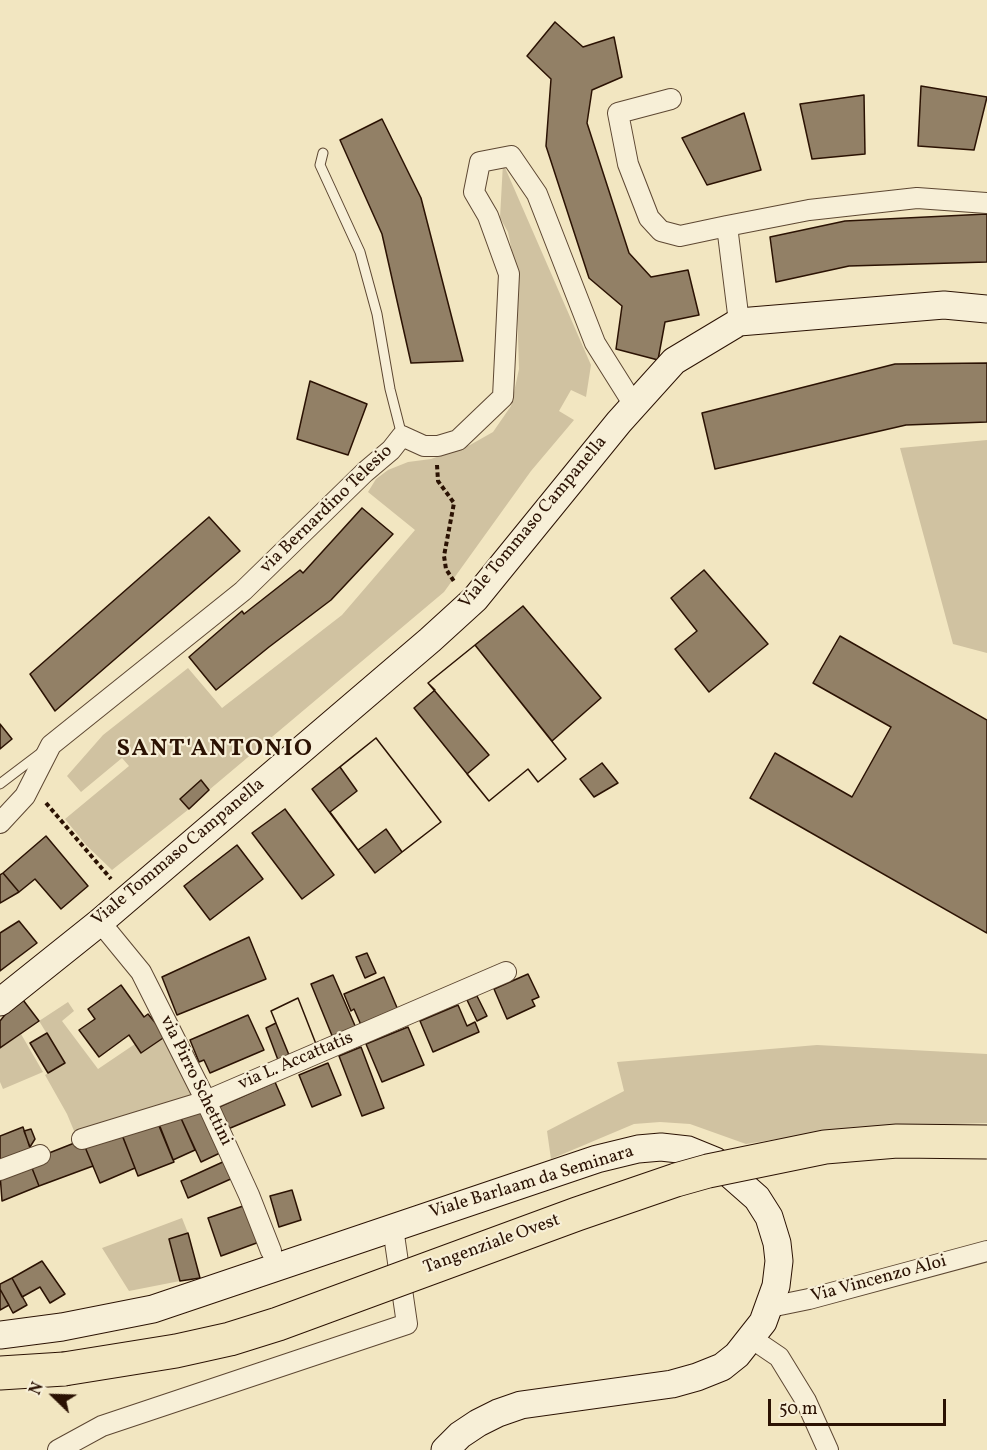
<!DOCTYPE html>
<html>
<head>
<meta charset="utf-8">
<style>
  body { margin:0 }
  #map { position:relative; width:987px; height:1450px; overflow:hidden; background:#f2e6c1; font-family:Vollkorn,serif }
  canvas { display:block }
  .north { position:absolute; left:24px; top:1366px; width:60px; height:60px; -webkit-text-stroke:4px #f7efd7; paint-order:stroke; rotate:293deg; font-size:16px; font-weight:700; line-height:24px; text-align:center; color:#2b1203 }
  .north::after { content:''; display:block; margin:auto; width:21px; height:27px; background:#2b1203; clip-path:polygon(50% 0,100% 100%,50% 72%,0 100%) }
  .scale { position:absolute; left:768px; top:1399px; width:178px; height:27px; box-sizing:border-box; border:3px solid #2b1203; border-top:0; padding-left:8px; font-size:18px; line-height:21px; white-space:nowrap; color:#2b1203; -webkit-text-stroke:4px #f7efd7; paint-order:stroke }
</style>
</head>
<body>
<div id="map">
<canvas width="987" height="1450"></canvas>
<div class="north">N</div>
<div class="scale">50 m</div>
</div>
<script>
const ctx = document.querySelector('canvas').getContext('2d');
ctx.lineJoin = 'round';
function paint(path, color) { ctx.fillStyle = color; ctx.fill(path, 'evenodd'); }
const shape = rows => new Path2D(rows.map(r => 'M' + r).join(''));
function trace(path, color, width, dash) { ctx.strokeStyle = color; ctx.lineWidth = width; ctx.lineCap = dash ? 'butt' : 'round'; ctx.setLineDash(dash || []); ctx.stroke(path); }
function drawText(font, color, halo, rows, align = 'center') {
  ctx.font = font + ' Vollkorn,serif'; ctx.lineWidth = 4.5; ctx.setLineDash([]); ctx.textBaseline = 'middle'; ctx.strokeStyle = halo; ctx.fillStyle = color; for (const [text, x, y, turn = 0] of rows) {
    ctx.save(); ctx.translate(x, y); ctx.rotate((+turn || 0) * Math.PI / 180); ctx.textAlign = isNaN(turn) ? turn : align; if (halo) ctx.strokeText(text, 0, 0); ctx.fillText(text, 0, 0); ctx.restore();
  }
}
const green = shape([
  [503,163,591,365,586,397,571,390,559,411,574,420,531,471,444,592,209,790,200,781,180,799,189,809,112,870,86,845,65,819,129,766,122,758,81,792,67,776,103,735,188,668,222,708,342,615,415,530,368,492,376,479,388,470,408,462,431,459,470,445,493,432,511,406,519,369,516,271,508,232,500,218],
  [987,440,987,653,953,644,900,448],
  [68,1002,74,1011,62,1021,98,1069,135,1044,142,1053,166,1036,196,1096,77,1138,67,1114,45,1075,65,1063,39,1021],
  [21,1034,43,1072,3,1089,0,1082,0,1048],
  [817,1045,987,1054,987,1123,854,1127,746,1144,690,1124,660,1122,634,1124,551,1159,547,1131,624,1091,617,1062],
  [182,1218,188,1233,169,1239,180,1281,129,1291,102,1248]
]);
const building = shape([
  [555,22,583,47,614,37,622,77,592,90,587,123,629,253,651,277,688,270,699,315,665,322,658,360,616,349,622,306,589,278,546,146,551,79,527,56,555,22],
  [921,86,987,97,974,150,918,146,921,86],
  [864,95,865,154,812,159,800,104,864,95],
  [744,113,761,170,707,185,682,138,744,113],
  [382,119,421,198,463,361,411,363,382,234,340,140,382,119],
  [987,214,987,262,849,266,776,282,770,237,845,221,987,214],
  [987,363,987,422,906,425,715,469,702,413,895,364,987,363],
  [310,381,367,404,348,455,297,439,310,381],
  [362,508,393,534,331,600,269,647,216,690,189,657,242,611,244,614,300,570,303,573,362,508],
  [209,517,240,551,55,711,30,674,209,517],
  [704,570,768,644,709,692,675,649,697,631,671,598,704,570],
  [523,606,601,698,552,741,475,645,523,606],
  [840,636,987,720,987,933,750,798,775,753,852,797,891,727,813,683,840,636],
  [475,645,566,759,538,782,528,769,489,801,414,708,435,690,428,683,475,645],
  [475,645,566,759,538,782,528,769,489,801,467,774,489,755,428,683,475,645],
  [0,724,12,739,0,749,0,724],
  [376,738,441,822,402,852,386,829,358,850,330,812,357,791,340,767,376,738],
  [376,738,441,822,375,873,312,789,376,738],
  [602,763,618,783,594,797,580,779,602,763],
  [201,780,209,790,189,809,180,799,201,780],
  [285,809,334,875,302,899,252,833,285,809],
  [46,836,88,886,61,909,35,879,19,892,3,873,46,836],
  [237,845,263,879,210,920,184,886,237,845],
  [3,873,19,892,0,903,0,875,3,873],
  [19,921,37,943,0,971,0,933,19,921],
  [249,937,266,979,177,1015,162,977,249,937],
  [367,953,376,973,365,978,356,957,367,953],
  [528,974,539,997,532,1000,535,1006,507,1019,494,989,528,974],
  [333,975,356,1028,333,1038,311,984,333,975],
  [384,977,398,1010,361,1025,354,1009,351,1011,344,994,384,977],
  [121,985,144,1017,148,1014,166,1036,141,1053,129,1035,99,1057,79,1030,95,1019,88,1009,121,985],
  [20,996,39,1021,0,1048,0,1021,20,996],
  [477,996,487,1016,477,1021,467,1000,477,996],
  [298,998,316,1044,278,1060,266,1028,276,1023,271,1011,298,998],
  [298,998,316,1044,289,1055,271,1011,298,998],
  [458,1005,467,1026,475,1022,479,1032,433,1052,420,1021,458,1005],
  [248,1015,264,1050,210,1073,204,1060,199,1062,190,1040,248,1015],
  [408,1027,424,1065,382,1082,366,1044,408,1027],
  [47,1033,65,1063,48,1073,30,1043,47,1033],
  [361,1047,384,1108,362,1116,339,1056,361,1047],
  [328,1063,341,1095,312,1107,299,1075,328,1063],
  [275,1082,285,1105,228,1129,219,1107,275,1082],
  [200,1108,220,1153,201,1162,180,1116,200,1108],
  [180,1116,195,1150,173,1160,159,1126,180,1116],
  [157,1119,174,1162,138,1176,121,1132,157,1119],
  [23,1127,31,1151,0,1162,0,1136,23,1127],
  [31,1129,35,1139,30,1147,24,1131,31,1129],
  [120,1130,135,1168,100,1183,85,1147,120,1130],
  [82,1140,93,1166,39,1186,30,1163,49,1153,82,1140],
  [225,1161,233,1178,188,1198,181,1181,225,1161],
  [30,1163,39,1186,2,1201,0,1174,30,1163],
  [292,1190,301,1220,279,1227,270,1196,292,1190],
  [249,1204,262,1241,221,1256,208,1218,249,1204],
  [188,1233,200,1278,180,1281,169,1239,188,1233],
  [42,1261,65,1294,50,1303,40,1287,22,1297,12,1278,42,1261],
  [12,1278,27,1305,13,1313,0,1289,0,1284,12,1278],
  [0,1289,9,1305,0,1310,0,1289]
]);
const path = shape([
  [437,465,438,481,454,503,444,556,446,569,455,583],
  [46,803,111,879]
]);
const lane = shape([
  [323,153,320,165,360,252,377,314,390,389,402,436],
  [0,784,42,752]
]);
const street = shape([
  [671,99,618,113,628,164,649,218,661,231,680,236,727,226],
  [739,322,727,226,809,210,917,198,987,203],
  [0,823,25,796,51,745,243,591,365,472,391,450,402,436,424,446,438,446,458,440,503,397,509,274,488,216,474,192,480,162,511,156,537,194,595,343,634,405],
  [100,922,141,972,206,1101,249,1195,271,1251],
  [82,1139,206,1101,506,972],
  [0,1170,40,1155],
  [770,1307,809,1299,987,1251],
  [751,1338,779,1357,806,1401,828,1450],
  [58,1450,102,1426,407,1324,393,1228]
]);
const secondary = shape([
  [0,1002,100,922,430,640,475,599,619,422,674,361,739,322,944,305,987,309],
  [0,1335,62,1327,153,1309,597,1159,638,1149,661,1147,688,1150,715,1161,757,1198,769,1217,777,1243,779,1261,776,1286,763,1322,737,1355,722,1367,697,1377,672,1384,521,1405,498,1413,478,1423,460,1435,445,1450]
]);
const highway = shape([
  [0,1373,64,1369]
]);
const highwayBridge = shape([
  [64,1369,176,1351,230,1339,278,1324,577,1214,676,1180,708,1171,825,1147,897,1141,987,1142]
]);
const streetNames = [
  ["via Bernardino Telesio",327,510,-44],
  ["Viale Tommaso Campanella",534,523,-50],
  ["Viale Tommaso Campanella",179,853,-40],
  ["via L. Accattatis",296,1062,-23],
  ["via Pirro Schettini",195,1081,64],
  ["Viale Barlaam da Seminara",532,1183,-17],
  ["Tangenziale Ovest",492,1245,-20],
  ["Via Vincenzo Aloi",879,1280,-15]
];
const districtNames = [
  ["SANT'ANTONIO",215,751]
];
paint(green, '#d0c2a1');
paint(building, '#928066');
trace(building, '#2b1203', 1.5);
trace(lane, '#5d4732', 11);
trace(street, '#5d4732', 22);
trace(secondary, '#2b1203', 29);
trace(highway, '#2b1203', 35);
trace(path, '#2b1203', 4, [4.5, 3]);
trace(lane, '#f7efd7', 9);
trace(street, '#f7efd7', 20);
trace(secondary, '#f7efd7', 27);
trace(highway, '#f2e6c1', 33);
trace(highwayBridge, '#2b1203', 35, []);
trace(highwayBridge, '#f2e6c1', 33);
drawText('18px', '#2b1203', '#f7efd7', streetNames);
ctx.letterSpacing = '1.5px';
drawText('bold 24px', '#2b1203', '#f7efd7', districtNames);
ctx.letterSpacing = '0px';
</script>
</body>
</html>
